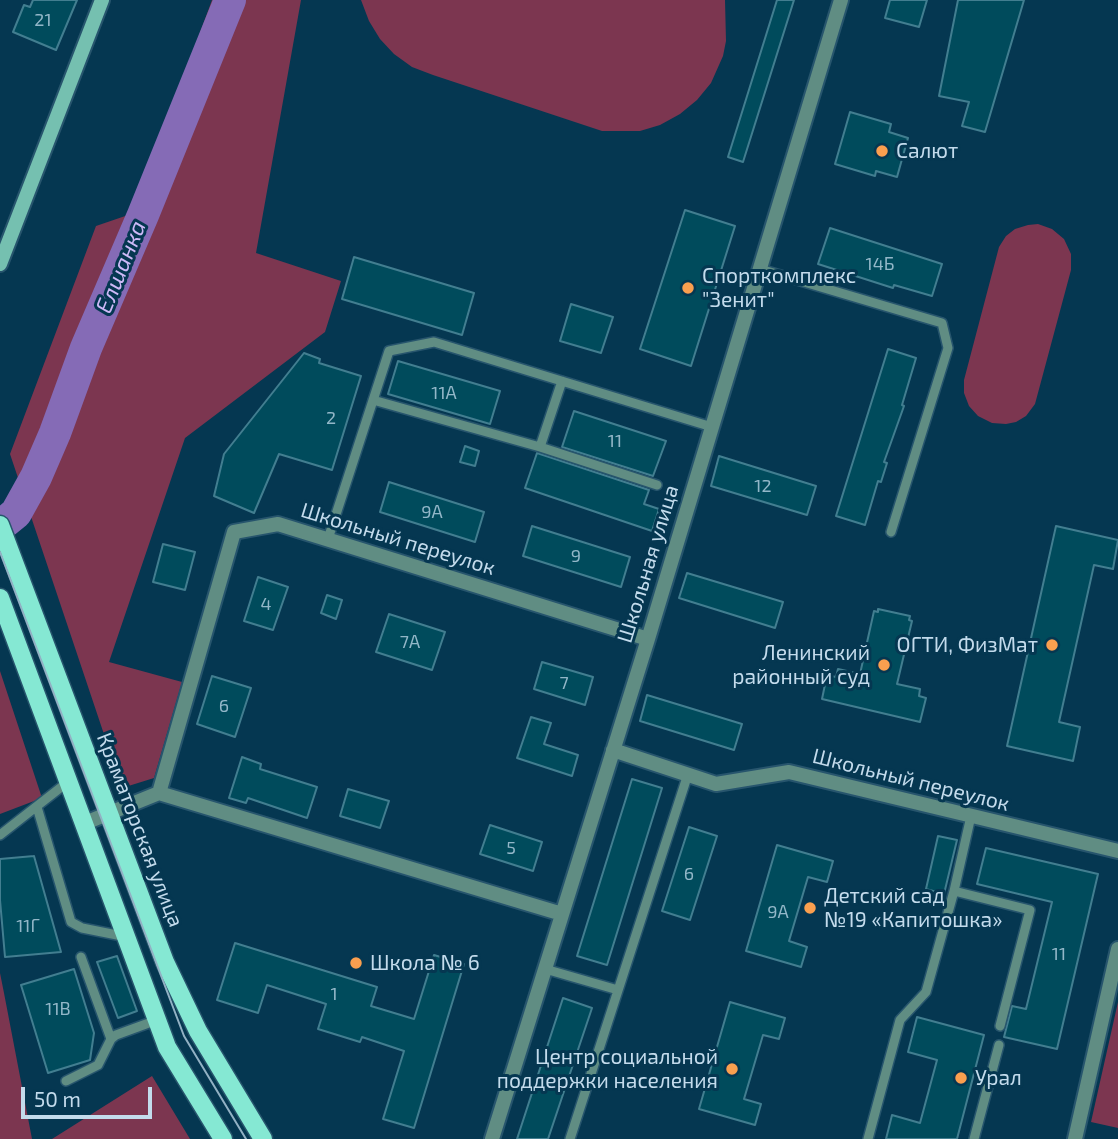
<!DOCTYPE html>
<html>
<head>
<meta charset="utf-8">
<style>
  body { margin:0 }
  #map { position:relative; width:1118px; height:1139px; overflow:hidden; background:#053751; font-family:"Exo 2",sans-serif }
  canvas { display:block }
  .scale { position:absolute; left:21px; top:1087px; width:131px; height:32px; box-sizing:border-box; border:4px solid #c3dbec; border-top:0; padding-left:9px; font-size:21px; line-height:24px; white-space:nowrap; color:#c3dbec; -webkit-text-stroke:5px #053751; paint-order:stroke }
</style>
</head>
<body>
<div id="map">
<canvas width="1118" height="1139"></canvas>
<div class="scale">50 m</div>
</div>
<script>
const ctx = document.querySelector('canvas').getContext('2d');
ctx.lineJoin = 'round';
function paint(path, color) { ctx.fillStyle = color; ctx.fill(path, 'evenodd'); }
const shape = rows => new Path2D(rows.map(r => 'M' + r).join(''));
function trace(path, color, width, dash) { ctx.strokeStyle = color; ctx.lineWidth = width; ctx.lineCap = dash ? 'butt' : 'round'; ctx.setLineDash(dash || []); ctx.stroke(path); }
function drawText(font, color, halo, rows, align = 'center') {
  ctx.font = font + ' "Exo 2",sans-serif'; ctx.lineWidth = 6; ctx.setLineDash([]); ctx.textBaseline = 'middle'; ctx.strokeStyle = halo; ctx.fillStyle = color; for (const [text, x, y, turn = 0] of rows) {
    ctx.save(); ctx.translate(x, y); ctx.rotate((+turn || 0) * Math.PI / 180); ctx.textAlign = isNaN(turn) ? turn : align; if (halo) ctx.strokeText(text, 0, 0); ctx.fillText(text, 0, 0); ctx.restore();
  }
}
const green = shape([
  [212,0,301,0,256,253,341,281,325,332,185,438,109,662,182,682,154,778,122,788,10,454,96,226,134,213],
  [361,0,725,0,726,41,723,56,711,83,697,100,680,114,660,125,640,131,602,131,433,75,412,67,394,54,380,39,369,21],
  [1038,224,1052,229,1064,239,1071,254,1071,270,1035,404,1026,416,1016,422,1006,424,992,423,978,416,969,406,964,393,964,380,999,247,1006,236,1015,229,1028,225],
  [0,671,42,798,0,814],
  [0,973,4,993,32,1139,0,1139],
  [1118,1002,1118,1128,1091,1122],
  [152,1076,190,1139,52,1139]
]);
const river = shape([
  [0,526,16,513,36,477,55,433,86,348,143,215,230,0]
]);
const building = shape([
  [33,0,77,0,56,50,13,32,24,5,30,7,33,0],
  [777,0,794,0,743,162,728,157,777,0],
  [890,0,927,0,919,27,885,18,890,0],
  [958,0,1024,0,985,132,962,126,969,102,939,96,958,0],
  [850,112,891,124,889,132,908,138,897,177,876,171,875,176,835,164,850,112],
  [685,210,735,226,691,366,640,349,685,210],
  [830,228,942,264,932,296,894,285,893,288,818,264,830,228],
  [354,257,474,293,462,335,342,299,354,257],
  [571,304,613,317,601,353,560,341,571,304],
  [888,349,916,358,902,405,904,406,884,462,887,463,881,482,878,481,865,525,836,516,888,349],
  [304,353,320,359,319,363,361,376,332,470,279,454,254,513,214,496,224,454,304,353],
  [398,361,500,391,490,424,388,394,398,361],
  [574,411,666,441,653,476,562,447,574,411],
  [465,446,479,451,475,466,460,462,465,446],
  [537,453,649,490,644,504,659,509,652,531,525,488,537,453],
  [719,456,816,486,807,515,711,486,719,456],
  [389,482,484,512,475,542,380,512,389,482],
  [532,526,630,557,621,587,523,556,532,526],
  [1056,526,1118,540,1113,569,1094,565,1059,722,1080,727,1073,761,1007,746,1056,526],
  [163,544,195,552,185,590,153,582,163,544],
  [687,573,783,602,775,628,679,598,687,573],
  [258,577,288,587,273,630,244,621,258,577],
  [327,595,342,600,336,619,321,613,327,595],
  [878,609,910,616,909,620,912,621,897,684,920,689,919,696,926,698,920,722,822,699,827,675,836,677,838,669,860,674,874,611,878,612,878,609],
  [389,614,445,632,432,670,376,652,389,614],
  [542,662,593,677,585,705,534,689,542,662],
  [212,676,251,688,235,737,197,724,212,676],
  [647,695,742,724,734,750,640,721,647,695],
  [531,717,551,723,544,744,578,755,572,776,517,758,531,717],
  [242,757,261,764,260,769,317,787,307,818,248,798,246,803,229,798,242,757],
  [632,779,662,788,607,965,577,956,632,779],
  [348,789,389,801,380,828,340,816,348,789],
  [490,825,542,842,533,871,480,854,490,825],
  [689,827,717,836,690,920,662,911,689,827],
  [938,836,957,840,944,894,926,889,938,836],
  [777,845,833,861,827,882,808,877,789,941,807,947,801,967,746,951,777,845],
  [986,848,1098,874,1057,1049,1004,1037,1012,1006,1026,1009,1052,902,977,884,986,848],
  [34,856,61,952,5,957,0,900,0,859,34,856],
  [235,943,377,987,371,1006,414,1019,434,955,464,964,414,1128,383,1119,404,1051,362,1037,360,1042,318,1029,326,1004,267,985,258,1013,217,1000,235,943],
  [117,956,137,1011,118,1018,97,962,117,956],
  [74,969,94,1033,90,1060,48,1073,21,985,74,969],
  [563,998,592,1008,548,1139,517,1139,563,998],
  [730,1002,785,1018,779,1039,763,1035,744,1099,761,1104,755,1125,699,1109,730,1002],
  [917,1017,984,1035,957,1139,886,1139,892,1115,920,1123,937,1060,908,1052,917,1017]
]);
const lane = shape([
  [760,269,942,323,948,348,891,532],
  [373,400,540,447,657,485],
  [540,447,562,381],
  [328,539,389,351,434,342,712,427],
  [37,807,71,922,82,928,127,937],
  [0,835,69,781],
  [954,891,971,816],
  [81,957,111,1039,116,1035,157,1020],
  [545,969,618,990],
  [66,1081,98,1065,111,1039],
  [570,1139,688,774],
  [868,1139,900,1020,926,992,954,891,1030,910,1000,1026],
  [974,1139,999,1045]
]);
const street = shape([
  [613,750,716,784,789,772,1118,851],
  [159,793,234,532,278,524,648,639],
  [85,823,159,793,562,914],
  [492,1139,648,639,841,0],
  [1075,1139,1118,949]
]);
const secondary = shape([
  [0,264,102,0]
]);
const primary = shape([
  [0,525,165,962,198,1031,263,1139],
  [0,598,167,1047,223,1139]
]);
const tram = shape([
  [0,552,184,1036,246,1139]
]);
const markers = [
  [882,151,7,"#fa9f4f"],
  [688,288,7,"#fa9f4f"],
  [1052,645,7,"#fa9f4f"],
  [884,665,7,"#fa9f4f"],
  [810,908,7,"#fa9f4f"],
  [356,963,7,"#fa9f4f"],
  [732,1069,7,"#fa9f4f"],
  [961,1078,7,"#fa9f4f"]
];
const numberNames = [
  ["21",43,20],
  ["14Б",880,264],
  ["11А",444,393],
  ["2",331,418],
  ["11",615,441],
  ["12",763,486],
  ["9А",432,512],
  ["9",576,556],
  ["4",266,604],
  ["7А",410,642],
  ["7",564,683],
  ["6",224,706],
  ["5",511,848],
  ["6",689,874],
  ["9А",778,912],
  ["11Г",28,926],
  ["11",1059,954],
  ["1",334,994],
  ["11В",58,1009]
];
const poiNames = [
  ["Салют",896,151],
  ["Спорткомплекс",702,276],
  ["\"Зенит\"",702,300],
  ["ОГТИ, ФизМат",1038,645,"right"],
  ["Ленинский",870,653,"right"],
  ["районный суд",870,677,"right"],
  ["Детский сад",824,896],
  ["№19 «Капитошка»",824,920],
  ["Школа № 6",370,963],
  ["Центр социальной",718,1057,"right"],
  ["поддержки населения",718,1081,"right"],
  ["Урал",975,1078]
];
const streetNames = [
  ["Школьный переулок",398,539,17],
  ["Школьная улица",648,564,-73],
  ["Школьный переулок",911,780,14],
  ["Краматорская улица",140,830,69]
];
const waterNames = [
  ["Елшанка",121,267,-68]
];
paint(green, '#7c3650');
trace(river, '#856bb6', 32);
paint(building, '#004b5c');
trace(building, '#427e90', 2);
trace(lane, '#27556d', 12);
trace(street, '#27556d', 18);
trace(secondary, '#27556d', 18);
trace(primary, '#27556d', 21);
trace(lane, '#608d83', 9);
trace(street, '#608d83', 14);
trace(secondary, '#75c0b0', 14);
trace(primary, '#85e8d3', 18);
trace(tram, '#92b1c4', 2);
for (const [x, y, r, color] of markers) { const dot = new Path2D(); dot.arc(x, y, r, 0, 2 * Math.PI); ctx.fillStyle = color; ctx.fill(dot); trace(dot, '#053751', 2.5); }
drawText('18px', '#92b7c8', null, numberNames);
drawText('21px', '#c3dbec', '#053751', poiNames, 'left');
drawText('21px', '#c3dbec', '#053751', streetNames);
drawText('italic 23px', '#cdb9f7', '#053751', waterNames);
</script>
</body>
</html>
